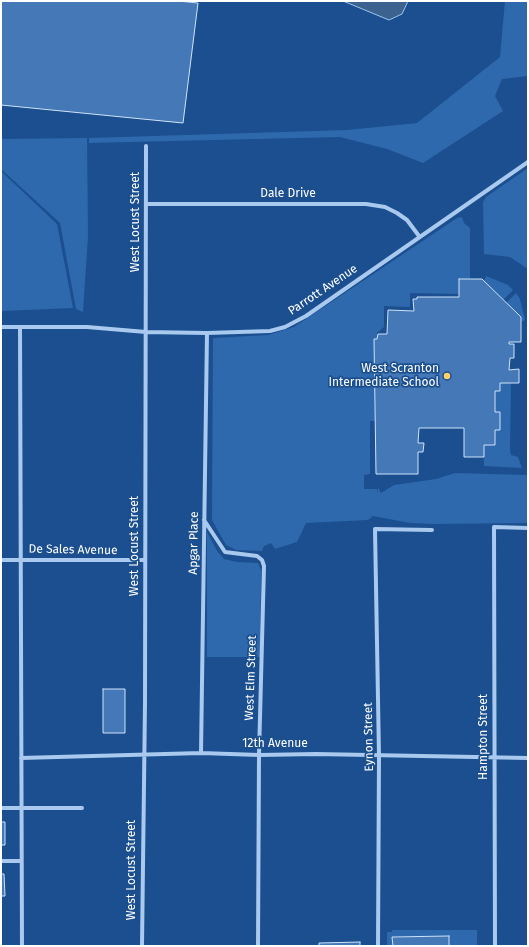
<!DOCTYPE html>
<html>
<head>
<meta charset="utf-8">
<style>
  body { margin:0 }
  #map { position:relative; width:529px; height:947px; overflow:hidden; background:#1b4f8f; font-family:"Fira Sans",sans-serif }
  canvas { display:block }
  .frame { position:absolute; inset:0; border:2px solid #fff; pointer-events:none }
</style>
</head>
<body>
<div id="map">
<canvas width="529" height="947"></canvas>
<div class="frame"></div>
</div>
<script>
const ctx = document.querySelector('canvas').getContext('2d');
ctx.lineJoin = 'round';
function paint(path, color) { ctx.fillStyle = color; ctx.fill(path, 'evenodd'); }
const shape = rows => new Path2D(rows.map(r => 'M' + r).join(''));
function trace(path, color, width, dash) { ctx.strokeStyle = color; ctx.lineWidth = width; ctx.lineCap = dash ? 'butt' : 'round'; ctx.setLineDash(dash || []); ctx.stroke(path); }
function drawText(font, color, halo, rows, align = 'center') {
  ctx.font = font + ' "Fira Sans",sans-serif'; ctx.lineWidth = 3.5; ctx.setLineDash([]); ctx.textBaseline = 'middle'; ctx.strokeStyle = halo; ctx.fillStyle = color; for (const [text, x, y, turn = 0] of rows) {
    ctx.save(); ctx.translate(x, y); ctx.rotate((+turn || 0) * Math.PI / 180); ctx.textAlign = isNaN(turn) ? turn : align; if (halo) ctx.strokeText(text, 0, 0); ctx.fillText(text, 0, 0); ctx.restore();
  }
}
const green = shape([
  [505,1,528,1,528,76,502,79,495,96,503,111,423,163,387,149,340,137,89,143,89,138,347,130,417,123,500,57],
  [87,138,88,236,83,312,76,309,60,223,1,169,1,139],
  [528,168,528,269,510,257,484,254,483,202,486,197],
  [1,171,57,224,73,308,1,311],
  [462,217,464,223,470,228,470,279,460,294,410,293,410,307,384,306,384,327,377,333,377,339,374,339,375,421,370,421,370,474,364,475,364,489,377,489,378,493,378,487,381,493,394,485,436,479,455,473,526,475,528,475,528,523,434,524,410,523,373,516,368,520,306,523,297,542,275,549,271,543,264,546,262,551,236,550,226,545,212,520,213,338,268,335,294,327,457,218],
  [486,276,508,285,513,290,503,300,484,281],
  [516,293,520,299,525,320,521,322,521,317,506,303],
  [511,382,510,450,511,455,518,457,522,468,484,466,484,445,495,430,500,430,500,412,495,412,495,391,500,391,500,383],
  [207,532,217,551,224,559,237,562,258,563,261,570,260,657,207,657],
  [392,930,477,930,477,946,449,946,448,936,402,936,392,937,393,946,387,946,387,932,392,932]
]);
const water = shape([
  [343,1,408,1,402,14,389,20,343,1]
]);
const building = shape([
  [1,1,178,1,198,3,183,123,1,105,1,1],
  [459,279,482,279,521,317,521,342,509,342,509,344,514,344,514,358,510,358,509,370,519,369,519,383,500,383,500,391,495,391,495,412,500,412,500,430,495,430,495,445,484,445,484,457,464,457,464,428,419,428,418,443,424,443,423,452,418,452,418,474,376,474,374,339,377,339,378,334,387,334,388,310,414,311,413,299,417,299,417,297,459,297,459,279],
  [103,689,125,689,125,733,103,733,103,689],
  [1,822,5,822,5,845,1,845,1,822],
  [1,874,4,874,5,896,1,896,1,874],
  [449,936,449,946,393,946,392,937,449,936],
  [360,942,360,946,319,946,319,943,360,942]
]);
const street = shape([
  [146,204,366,204,385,207,397,213,407,220,419,236],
  [1,327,87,327,146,332,207,333,270,331,285,327,306,316,528,162],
  [20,327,22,946],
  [204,520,225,552,257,556,262,560,264,566,259,755,258,946],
  [1,560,145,560],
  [201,753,207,333],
  [21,758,201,753,259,755,316,754,528,758],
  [1,808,82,808],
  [1,861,21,861],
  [142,946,145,703,146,146],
  [378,946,379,756,375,529,432,530],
  [495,946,494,527,528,528]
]);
const markers = [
  [447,376,4,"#ffd166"]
];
const streetNames = [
  ["Dale Drive",288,194],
  ["West Locust Street",136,222,-90],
  ["Parrott Avenue",323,290,-34],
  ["Apgar Place",194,543,-89],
  ["West Locust Street",135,546,-90],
  ["De Sales Avenue",73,550,1],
  ["West Elm Street",251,678,-88],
  ["Eynon Street",369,737,-91],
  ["Hampton Street",484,737,-90],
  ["12th Avenue",275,744],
  ["West Locust Street",132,870,-90]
];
const poiNames = [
  ["West Scranton",439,369],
  ["Intermediate School",439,383]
];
paint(green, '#2e69ad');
paint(water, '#3c6290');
trace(water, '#9cc4f0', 1);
paint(building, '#4478b7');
trace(building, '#cfe3fa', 1);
trace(street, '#a9c9ee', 4);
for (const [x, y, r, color] of markers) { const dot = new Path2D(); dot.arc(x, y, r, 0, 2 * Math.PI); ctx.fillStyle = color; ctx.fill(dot); trace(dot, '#1b4f8f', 1.5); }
drawText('12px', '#fff', '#1b4f8f', streetNames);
drawText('12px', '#fff', '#1b4f8f', poiNames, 'right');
</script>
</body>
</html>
